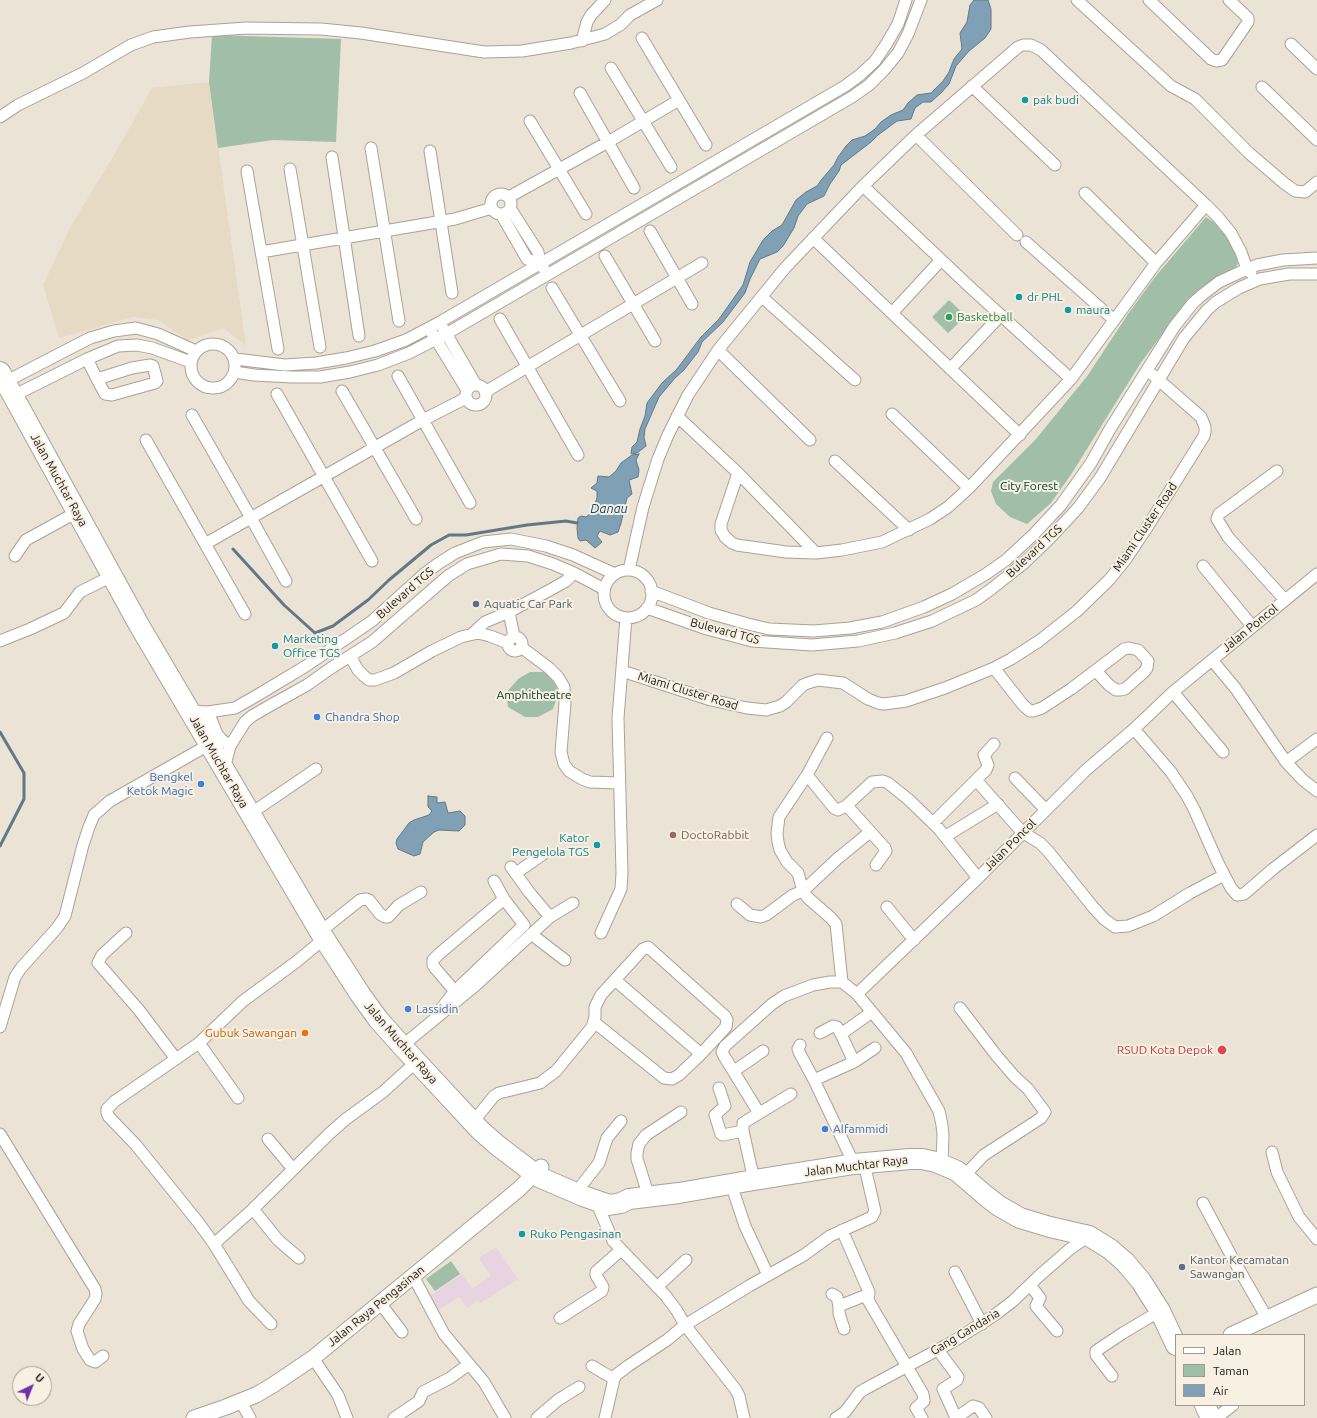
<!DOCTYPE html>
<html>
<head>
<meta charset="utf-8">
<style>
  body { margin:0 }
  #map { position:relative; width:1317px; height:1418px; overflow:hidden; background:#ebe3d5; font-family:Ubuntu,sans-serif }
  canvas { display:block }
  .legend { position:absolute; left:1175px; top:1334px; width:130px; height:72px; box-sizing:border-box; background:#f8f0e2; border:1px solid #a09a90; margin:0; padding:5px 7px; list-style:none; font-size:12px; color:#1c1a15 }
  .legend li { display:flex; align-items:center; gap:8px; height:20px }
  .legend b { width:20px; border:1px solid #a09a90 }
  .north { position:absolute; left:12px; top:1366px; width:40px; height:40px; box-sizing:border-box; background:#f8f0e2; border:1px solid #a09a90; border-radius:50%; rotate:43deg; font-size:11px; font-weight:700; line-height:16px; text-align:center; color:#1c1a15 }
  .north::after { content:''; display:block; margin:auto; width:14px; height:18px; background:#702fa4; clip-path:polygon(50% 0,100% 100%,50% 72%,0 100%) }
</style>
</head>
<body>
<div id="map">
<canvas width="1317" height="1418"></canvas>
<ul class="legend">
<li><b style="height:5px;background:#fff"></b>Jalan</li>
<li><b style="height:11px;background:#a1bea9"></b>Taman</li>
<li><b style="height:11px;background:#80a0b6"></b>Air</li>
</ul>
<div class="north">U</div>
</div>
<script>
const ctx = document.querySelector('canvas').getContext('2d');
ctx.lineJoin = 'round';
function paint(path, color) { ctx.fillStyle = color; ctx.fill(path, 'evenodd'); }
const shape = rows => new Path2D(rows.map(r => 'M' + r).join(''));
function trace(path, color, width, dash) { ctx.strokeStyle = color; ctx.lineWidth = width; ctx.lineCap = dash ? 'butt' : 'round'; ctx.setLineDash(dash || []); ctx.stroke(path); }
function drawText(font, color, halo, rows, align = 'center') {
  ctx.font = font + ' Ubuntu,sans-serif'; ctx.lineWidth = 4; ctx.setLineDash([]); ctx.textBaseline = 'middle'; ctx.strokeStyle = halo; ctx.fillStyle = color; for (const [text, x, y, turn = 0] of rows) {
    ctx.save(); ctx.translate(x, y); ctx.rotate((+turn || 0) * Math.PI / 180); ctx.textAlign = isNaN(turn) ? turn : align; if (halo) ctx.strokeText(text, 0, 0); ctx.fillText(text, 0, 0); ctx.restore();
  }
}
const built = shape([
  [209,82,246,346,224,328,188,340,158,320,133,317,59,338,43,285,72,224,114,155,152,88]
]);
const education = shape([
  [496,1247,518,1279,480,1303,478,1300,467,1308,459,1297,436,1312,427,1298,462,1274,472,1289,491,1276,479,1258]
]);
const green = shape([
  [212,35,341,39,336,142,273,140,218,148,209,82],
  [1206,217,1220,226,1233,248,1238,263,1235,269,1200,289,1172,321,1140,364,1072,473,1051,503,1027,524,1010,517,996,504,991,491,993,482,1036,439,1088,375,1128,314,1155,277],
  [949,300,966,316,948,333,932,317],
  [530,672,545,672,552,678,559,692,553,709,538,717,525,717,508,707,506,693,518,679],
  [451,1261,460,1274,435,1291,426,1279]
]);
const water = shape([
  [974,0,988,0,991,9,991,29,985,38,969,51,956,66,949,84,942,92,931,102,923,102,915,108,911,119,897,121,878,135,871,142,841,165,839,171,830,184,824,196,807,204,798,216,794,228,783,246,777,252,760,259,750,279,745,293,723,322,702,342,698,352,684,370,675,378,659,397,645,429,644,437,646,446,637,453,631,454,632,447,637,442,640,429,645,416,647,403,662,383,677,369,701,337,719,319,743,285,750,262,763,240,772,231,782,225,796,200,806,192,817,186,822,179,834,165,838,157,846,146,852,140,865,136,875,129,881,122,891,115,903,110,908,103,917,95,931,93,943,81,949,72,954,59,962,49,960,33,967,22,970,5,974,0],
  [639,454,636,460,639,470,638,477,629,480,632,494,627,498,621,523,618,532,610,535,600,531,597,536,602,542,595,548,586,540,580,541,578,538,577,528,578,518,581,516,586,517,592,512,597,498,597,491,591,488,597,483,598,476,609,477,616,471,621,463,632,455,639,454],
  [428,796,437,797,437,803,445,802,448,813,460,811,465,816,465,825,459,831,439,830,434,832,423,842,420,854,414,856,398,849,396,843,397,839,409,823,414,820,429,815,432,811,428,807,428,796]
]);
const stream = shape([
  [233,549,284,605,315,633,333,626,368,600,389,580,431,545,449,535,466,535,527,525,566,521,577,523],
  [0,732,24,773,24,799,0,846]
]);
const street = shape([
  [1077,0,1171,86,1195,99,1249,153,1284,183,1295,191,1305,192,1317,182],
  [1149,0,1211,59,1216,61,1222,60,1248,22,1248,18,1229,0],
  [642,38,706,145],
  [582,41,587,22,591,15,605,0],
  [1291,44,1317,69],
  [611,68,671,167],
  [972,86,1055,165],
  [1262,87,1317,140],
  [580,93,634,188],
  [0,117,18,105,83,73,131,45,153,37,190,32,246,28,321,29,361,33,484,52,522,51,571,43,605,34,620,25,630,15,657,0],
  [530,121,586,214],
  [916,135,1017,235],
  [371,148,399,321],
  [430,151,452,293],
  [332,157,359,336],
  [290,169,320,347],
  [247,171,278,349],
  [863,186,972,289,1071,379],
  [1085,193,1156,263],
  '491 204a10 10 0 1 1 20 0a10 10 0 1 1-20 0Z',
  [509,197,608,142,679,100],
  [1206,205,1218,217,1231,233,1241,252,1247,269,1251,273],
  [510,208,538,252,540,264,544,269],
  [501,214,527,259,540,264],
  [650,231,692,304],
  [813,238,1020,435],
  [1026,242,1114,320],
  [261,252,455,219,492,208],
  [605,256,655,341],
  [552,288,620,401],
  [762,297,855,380],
  [892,313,941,260],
  [500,319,578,455],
  [443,328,476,385],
  [432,333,467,390],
  '191 366a22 22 0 1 1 44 0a22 22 0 1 1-44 0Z',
  [718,350,810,440],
  [87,359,97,379,105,394,112,395,155,383,157,381,153,366,150,365,132,368,97,379],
  [235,359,285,365,316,363,346,358,375,351,406,340,440,322,845,86,860,75,875,61,887,43,898,24,906,0],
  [950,369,1001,315],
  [235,372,254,375,292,377,320,377,350,372,378,365,409,353,446,334,852,97,869,85,884,70,898,53,908,34,921,0],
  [398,376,470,503],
  [5,382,90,338,114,331,136,328,158,334,196,351],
  '466 395a10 10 0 1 1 20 0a10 10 0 1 1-20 0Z',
  [342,391,416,519],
  [485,392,702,263],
  [277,394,372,561],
  [13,396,87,359,118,346,137,345,152,348,191,362],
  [892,414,969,488],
  [192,415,251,518,286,581],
  [677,416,738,473,816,553],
  [146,440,245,614],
  [835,461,909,530],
  [1277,471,1219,514,1217,519,1228,537,1285,600],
  [205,544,423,420,466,398],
  [15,556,26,540,77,512],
  [1203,566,1252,626],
  [629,570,643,507,658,459,668,435,688,395,718,350,785,268,863,186,916,135,1018,47,1023,45,1031,45,1041,50,1206,205,1156,263,1071,379,969,488,948,507,930,519,882,542,842,550,816,553,786,552,737,545,732,543,725,537,721,530,721,524,738,473],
  '604 594a24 24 0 1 1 48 0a24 24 0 1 1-48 0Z',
  [651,591,709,613,748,624,769,629,814,631,850,628,882,622,924,607,952,594,986,574,1006,560,1034,534,1061,505,1091,463,1110,429,1174,327,1193,303,1202,295,1219,282,1247,269,1257,265,1283,260,1317,258],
  [647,608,707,629,752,641,812,645,858,641,895,633,932,621,976,600,990,590,1023,564,1050,538,1078,508,1100,478,1184,338,1207,310,1216,302,1239,288,1260,279,1289,274,1317,274],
  [509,612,514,636],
  [472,634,485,622,509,612,550,590,566,581,574,573],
  '508 644a7 7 0 1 1 14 0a7 7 0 1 1-14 0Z',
  [0,641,30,629,64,613,80,592,112,576],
  [521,647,549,668,558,677,564,687,565,703,561,752,564,764,569,771,582,779,590,782,619,783],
  [350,656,358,670,364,676,369,680,375,680,394,673,432,651,461,637,478,633,490,636,508,643],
  [1212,660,1236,689,1286,762,1303,780,1317,791],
  [994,668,1023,705,1030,711,1033,711,1042,708,1071,689,1124,649,1129,648,1138,650,1148,661,1147,668,1144,672,1125,689,1120,690,1116,690,1109,685,1096,671],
  [622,671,711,700,747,708,766,710,780,706,786,702,803,685,808,683,818,680,843,683,868,699,878,703,884,704,906,701,945,688,994,668,1011,659,1039,641,1077,611,1109,580,1126,559,1146,529,1204,436,1205,432,1205,427,1201,417,1153,375],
  [1173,692,1223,752],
  [190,711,208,712,235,708,256,696,306,666,372,621,424,574,439,563,455,553,483,542,511,539,546,546,573,555,615,574],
  [208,712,217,734,221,739,230,746],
  [1134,729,1171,772,1187,796,1194,809,1218,863,1231,888,1237,895,1244,894,1273,869,1317,835],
  [827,738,807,775,779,817,777,833,778,842,780,850,787,862,798,873,803,891,808,898,831,918,836,924,842,982,857,994,906,1053,939,1111,942,1125,943,1135,942,1164],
  [1286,762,1317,739],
  [224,769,230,746,245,722,252,716,271,705,307,685,331,668,372,642,448,576,467,564,501,554,528,556,553,564,574,573,604,589],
  [807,775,834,808,838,810,846,806,849,808,885,848,886,851,876,865],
  [1015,778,1045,809],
  [976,780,1022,832,1040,843,1048,851,1093,907,1104,919,1115,927,1128,926,1153,916,1190,893,1224,875],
  [846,806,872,782,883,781,888,783,908,799,938,828,978,878],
  [250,814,316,769],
  [933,823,986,770,988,765,984,755,994,744],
  [946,836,998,804],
  [511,867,529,892,550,917],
  [516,873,542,855],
  [737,904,750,915,761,917,766,915,793,895,803,891,837,859,870,832],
  [887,907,914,940],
  [320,932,360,900,366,899,369,900,380,914,385,917,388,917,399,905,421,892],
  [126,933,102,955,98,963,139,1010,176,1059],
  [601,933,621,889,622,873,618,718,626,618],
  [531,934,565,960],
  [615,980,701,1054],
  [857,994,978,878,1086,770,1134,729,1173,692,1317,574],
  [459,996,435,968,433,965,433,960,439,954,504,899],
  [960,1008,996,1055,1014,1076,1028,1089,1045,1112,1041,1118,984,1155,964,1176],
  [441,1009,455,991,524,925,504,899,494,881],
  [0,1027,15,977,21,968,57,928,65,916,83,845,89,827,94,815,110,801,210,744],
  [820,1033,833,1026,837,1027,841,1034],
  [199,1043,238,1098],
  [800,1045,798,1049,799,1052,814,1080,854,1164],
  [402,1046,476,985,550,917,573,903],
  [854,1062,841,1034,872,1012],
  [734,1071,763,1051],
  [814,1080,854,1062,875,1048],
  [719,1088,725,1106,715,1115,721,1134,723,1135,743,1131,743,1123,791,1094],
  [759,1113,724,1056,722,1052,725,1046,772,1004,784,996,813,985,830,982,842,982],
  [473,1122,494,1096,499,1093,540,1083,556,1071,592,1027,595,1017,595,1007,601,995,643,949,648,947,725,1016,727,1020,726,1027,701,1054,679,1075,672,1079,664,1078,594,1022],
  [743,1131,754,1180],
  [0,1134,95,1289,96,1294,95,1299,79,1324,77,1331,83,1349,90,1360,95,1362,103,1356],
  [268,1139,293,1169],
  [1272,1152,1277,1172,1299,1217,1317,1239],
  [731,1184,745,1226,768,1275],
  [581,1186,599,1163,607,1138,621,1121],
  [649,1197,637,1159,637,1153,639,1144,646,1135,681,1112],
  [595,1199,613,1241,666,1296,677,1311,685,1325,736,1390,739,1396,744,1418],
  [1203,1203,1233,1259,1267,1318],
  [253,1209,278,1240,299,1258],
  [842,1230,869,1292,868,1300,923,1394,924,1401,916,1408,922,1418],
  [214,1244,253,1209,330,1133,346,1119,383,1092,416,1062],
  [955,1272,982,1324],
  [413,1276,444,1334,484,1382,505,1418],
  [1030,1285,1040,1298,1036,1306,1057,1331],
  [657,1287,686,1260],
  [832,1294,837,1297,839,1306,869,1294],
  [380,1303,402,1332],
  [839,1306,839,1313,844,1329],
  [560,1318,602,1291,603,1287,596,1275,596,1272,621,1250],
  [271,1324,249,1301,214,1244,198,1222,136,1145,109,1117,107,1113,107,1109,115,1101,199,1043,243,1001,296,962,325,938],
  [938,1350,958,1377,957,1380,943,1389,956,1418,973,1406,979,1408,986,1418],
  [313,1358,338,1395,347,1418],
  [592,1366,614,1379],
  [1112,1376,1096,1355,1096,1351,1123,1333,1160,1311],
  [241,1402,250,1418],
  [394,1418,419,1401,423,1392,450,1378,469,1364],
  [537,1418,558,1400,579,1387],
  [605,1418,614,1379,616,1375,628,1366,667,1340,685,1325,749,1286,804,1255,830,1236,872,1217,875,1211,864,1163],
  [836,1418,845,1412,860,1392,865,1389,954,1341,996,1314,1013,1301,1039,1276,1070,1249,1089,1236],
  [1216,1418,1233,1405]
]);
const secondary = shape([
  [1231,1335,1317,1295],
  [194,1418,226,1407,256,1395,273,1385,313,1358,496,1208,519,1189,541,1167]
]);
const highway = shape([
  [0,372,139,625,320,932,360,994,378,1019,402,1046,480,1130,497,1145,539,1177,583,1196,609,1205,621,1203,629,1199,679,1193,748,1181,854,1164,910,1159,922,1159,936,1162,957,1171,986,1196,999,1206,1020,1218,1050,1227,1089,1236,1110,1249,1125,1262,1141,1281,1160,1311,1176,1345],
  [1205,1405,1211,1418]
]);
const markers = [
  [1025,100,4,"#0f9aa8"],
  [1019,297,4,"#0f9aa8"],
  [1068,310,4,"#0f9aa8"],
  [949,317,4,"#2e9e5b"],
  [476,604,4,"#5c6f8a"],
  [275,646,4,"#0f9aa8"],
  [317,717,4,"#3f7fe0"],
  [201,784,4,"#3f7fe0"],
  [673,835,4,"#8d6e63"],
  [597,845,4,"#0f9aa8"],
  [408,1009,4,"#3f7fe0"],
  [305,1033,4,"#e8710a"],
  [1222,1050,5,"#e0444e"],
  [825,1129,4,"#3f7fe0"],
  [522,1234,4,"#0f9aa8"],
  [1182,1267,4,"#5c6f8a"]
];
const cultureNames = [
  ["pak budi",1033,100],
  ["dr PHL",1027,297],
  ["maura",1076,310],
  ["Marketing",283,639],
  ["Office TGS",283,653],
  ["Kator",589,838,"right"],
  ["Pengelola TGS",589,852,"right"],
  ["Ruko Pengasinan",530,1234]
];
const leisureNames = [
  ["Basketball",957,317]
];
const streetNames = [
  ["Jalan Muchtar Raya",59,480,61],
  ["Miami Cluster Road",1145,527,-56],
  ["Bulevard TGS",1034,551,-43],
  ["Bulevard TGS",405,593,-41],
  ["Jalan Poncol",1250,628,-39],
  ["Bulevard TGS",725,631,15],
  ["Miami Cluster Road",688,691,17],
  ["Jalan Muchtar Raya",219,762,60],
  ["Jalan Poncol",1010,845,-45],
  ["Jalan Muchtar Raya",401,1043,49],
  ["Jalan Muchtar Raya",856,1166,-7],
  ["Jalan Raya Pengasinan",376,1306,-39],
  ["Gang Gandaria",965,1332,-31]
];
const parkNames = [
  ["City Forest",1029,486],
  ["Amphitheatre",534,695]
];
const serviceNames = [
  ["Aquatic Car Park",484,604],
  ["Kantor Kecamatan",1190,1260],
  ["Sawangan",1190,1274]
];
const shopNames = [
  ["Chandra Shop",325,717],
  ["Bengkel",193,777,"right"],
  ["Ketok Magic",193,791,"right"],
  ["Lassidin",416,1009],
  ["Alfammidi",833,1129]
];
const educationNames = [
  ["DoctoRabbit",681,835]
];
const foodNames = [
  ["Gubuk Sawangan",297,1033]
];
const healthNames = [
  ["RSUD Kota Depok",1213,1050]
];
const waterNames = [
  ["Danau",609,509]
];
paint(built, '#e6dac5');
paint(education, '#e8d3e1');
paint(green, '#a1bea9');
paint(water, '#80a0b6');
trace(water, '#627886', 1);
trace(stream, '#627886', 3);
trace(street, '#aaa295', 13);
trace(secondary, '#aaa295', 17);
trace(highway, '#aaa295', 22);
trace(street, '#fff', 11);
trace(secondary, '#fff', 15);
trace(highway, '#fff', 20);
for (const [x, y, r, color] of markers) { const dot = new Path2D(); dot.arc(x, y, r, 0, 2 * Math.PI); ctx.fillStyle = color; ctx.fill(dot); trace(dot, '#f8f0e2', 1.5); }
drawText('12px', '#0d838f', '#f8f0e2', cultureNames, 'left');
drawText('12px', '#27864d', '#f8f0e2', leisureNames, 'left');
drawText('12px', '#1c1a15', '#f8f0e2', streetNames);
drawText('12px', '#054122', '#f8f0e2', parkNames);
drawText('12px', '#4e5e75', '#f8f0e2', serviceNames, 'left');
drawText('12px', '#366cbe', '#f8f0e2', shopNames, 'left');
drawText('12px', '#785e54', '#f8f0e2', educationNames, 'left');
drawText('12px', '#c56008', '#f8f0e2', foodNames, 'right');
drawText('12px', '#be3a42', '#f8f0e2', healthNames, 'right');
drawText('italic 13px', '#0e4969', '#f8f0e2', waterNames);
</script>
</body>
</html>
